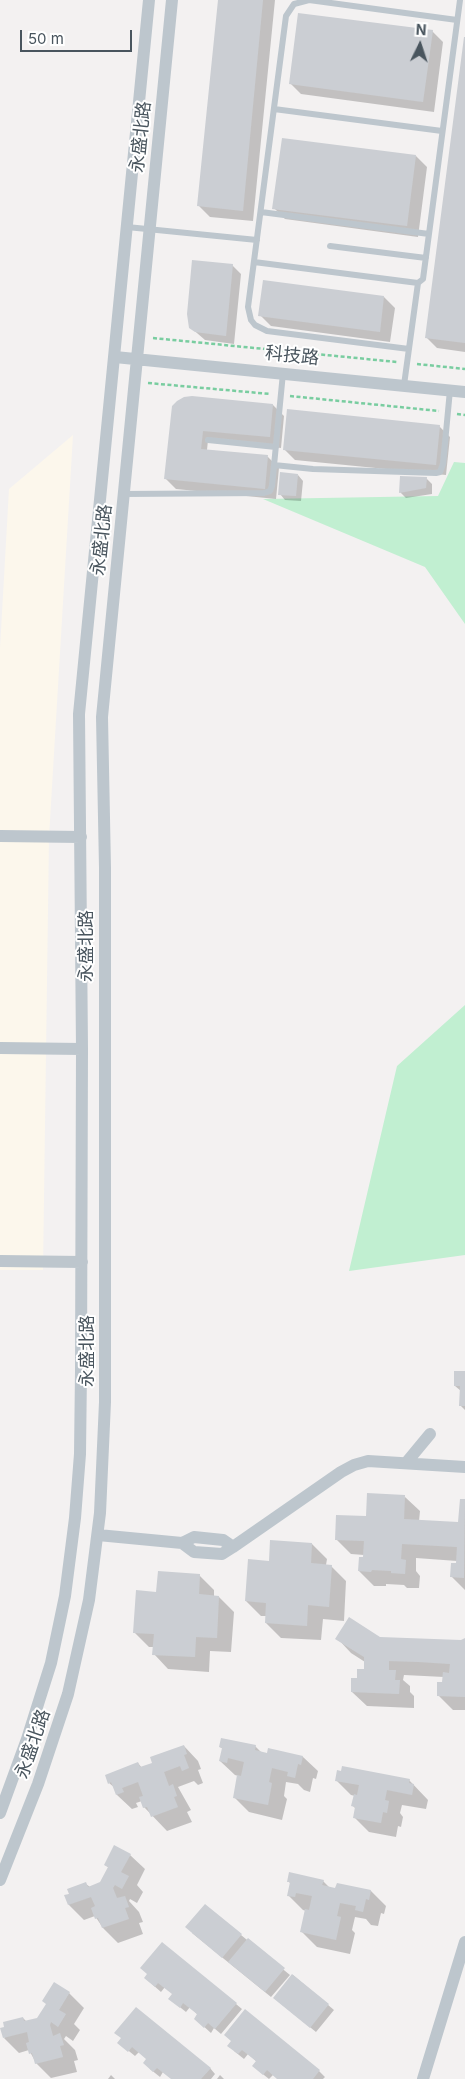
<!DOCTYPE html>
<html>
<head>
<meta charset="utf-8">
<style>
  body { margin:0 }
  #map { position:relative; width:465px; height:2079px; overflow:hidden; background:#f3f1f1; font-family:Inter,sans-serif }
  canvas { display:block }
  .north { position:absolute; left:395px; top:20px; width:50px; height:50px; -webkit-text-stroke:4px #fff; paint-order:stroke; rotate:4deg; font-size:14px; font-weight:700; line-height:20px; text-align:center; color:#49555e }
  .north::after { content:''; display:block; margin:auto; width:18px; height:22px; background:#49555e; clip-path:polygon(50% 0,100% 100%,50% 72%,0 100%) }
  .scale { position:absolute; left:20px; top:30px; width:112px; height:22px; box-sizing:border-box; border:2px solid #49555e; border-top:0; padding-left:6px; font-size:15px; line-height:18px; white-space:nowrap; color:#49555e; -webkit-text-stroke:4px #fff; paint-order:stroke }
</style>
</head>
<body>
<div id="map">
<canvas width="465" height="2079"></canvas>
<div class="north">N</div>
<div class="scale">50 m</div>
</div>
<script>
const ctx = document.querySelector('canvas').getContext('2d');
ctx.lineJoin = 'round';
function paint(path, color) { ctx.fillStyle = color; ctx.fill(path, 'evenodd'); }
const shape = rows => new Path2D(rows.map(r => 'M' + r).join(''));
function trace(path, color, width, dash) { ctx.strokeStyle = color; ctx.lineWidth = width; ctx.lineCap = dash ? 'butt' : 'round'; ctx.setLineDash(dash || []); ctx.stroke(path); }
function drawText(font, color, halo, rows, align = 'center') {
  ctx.font = font + ' Inter,"Noto Sans SC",sans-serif'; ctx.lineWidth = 4; ctx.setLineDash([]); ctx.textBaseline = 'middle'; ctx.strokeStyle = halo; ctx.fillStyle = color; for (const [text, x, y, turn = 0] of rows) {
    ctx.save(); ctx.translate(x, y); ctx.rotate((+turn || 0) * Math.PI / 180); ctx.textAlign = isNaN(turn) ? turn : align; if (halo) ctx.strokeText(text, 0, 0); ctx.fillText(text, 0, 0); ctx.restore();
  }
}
const commercial = shape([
  [73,435,49,837,43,1270,0,1270,0,648,9,489]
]);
const green = shape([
  [454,462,465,463,465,624,425,567,263,499,438,496],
  [465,1005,465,1255,349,1271,397,1066]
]);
const shadow = shape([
  [219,0,275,0,253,221,210,217,199,206],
  [432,31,443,42,434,112,301,94,290,83],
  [465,38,465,352,437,348,426,337],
  [416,156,427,167,418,237,285,219,274,208],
  [232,265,241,274,234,344,205,340,190,327],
  [384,297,395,308,390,342,271,326,260,315],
  [185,398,273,405,284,416,281,448,208,440,207,450,268,457,279,468,276,499,176,489,165,478],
  [439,426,450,437,446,475,295,460,284,449],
  [298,475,303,481,301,501,285,500,280,494],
  [426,478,432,484,432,494,406,498,400,492],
  [465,1373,465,1410,460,1405,461,1391,455,1386],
  [405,1497,420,1511,419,1521,459,1523,461,1500,465,1500,465,1590,452,1577,457,1561,416,1558,416,1571,420,1576,419,1588,407,1588,404,1585,386,1584,386,1586,374,1586,359,1571,364,1555,351,1554,336,1539,367,1518],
  [312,1544,327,1559,326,1565,331,1566,346,1581,344,1621,323,1619,321,1640,281,1638,266,1623,266,1616,261,1616,246,1601,270,1562],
  [199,1575,214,1590,214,1597,219,1597,234,1612,231,1652,210,1651,209,1672,168,1669,154,1654,154,1647,149,1647,134,1632,157,1593],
  [337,1638,461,1642,465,1640,465,1710,453,1710,438,1695,443,1683,444,1677,404,1675,403,1680,410,1686,410,1692,414,1696,414,1708,367,1706,352,1692,365,1670,365,1662,351,1653],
  [184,1746,198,1761,201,1769,198,1770,203,1783,198,1785,194,1781,178,1787,191,1810,187,1812,192,1822,167,1831,144,1807,142,1801,136,1803,138,1807,132,1809,117,1795,115,1788,109,1783,138,1763,142,1768,154,1763],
  [255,1746,262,1753,268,1755,269,1750,303,1757,318,1771,316,1779,313,1778,310,1792,304,1790,298,1784,286,1782,284,1796,287,1799,282,1820,249,1812,234,1797,238,1776,235,1775,220,1761,223,1749,220,1747],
  [336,1780,409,1780,428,1800,426,1809,402,1805,400,1813,403,1817,401,1827,398,1826,396,1837,369,1832,354,1817,356,1809,353,1806,355,1796,351,1795],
  [130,1855,145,1869,137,1885,143,1892,137,1903,130,1899,129,1901,139,1912,143,1922,139,1923,143,1934,118,1943,103,1928,95,1916,84,1920,69,1905,66,1896,86,1884,90,1887,101,1883,109,1868,105,1865],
  [288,1881,323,1881,330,1888,371,1891,386,1906,384,1914,381,1913,378,1926,371,1925,366,1919,355,1917,352,1930,355,1933,350,1954,317,1947,302,1932,306,1911,303,1910,288,1895,291,1884],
  [192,1933,241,1935,290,1975,271,1997],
  [293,1975,334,2010,316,2032,280,2003],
  [145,1978,236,2004,242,2009,221,2034,214,2028,211,2033,201,2024,198,2015,190,2007,186,2012,176,2004,174,1995,165,1987,161,1992],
  [69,1993,84,2008,74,2024,80,2030,73,2041,66,2036,64,2039,75,2050,78,2060,74,2061,77,2072,51,2078,36,2063,29,2050,19,2053,4,2038,23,2018,27,2022,38,2019],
  [245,2011,319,2071,325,2077,323,2079,278,2079,273,2075,269,2079,259,2071,257,2062,248,2054,244,2059,234,2051,232,2042],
  [119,2043,210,2068,215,2074,211,2079,172,2079,163,2072,160,2077,150,2069,147,2059,139,2052,135,2056],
  [111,2075,115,2079,108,2079],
  [220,2075,224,2079,217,2079]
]);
const building = shape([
  [218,0,263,0,243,211,197,206],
  [298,13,433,30,423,102,289,84],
  [464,37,465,37,465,343,425,338],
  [282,138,416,155,407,226,272,209],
  [192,260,233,264,226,336,195,332,189,328,187,314],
  [263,280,384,296,380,332,258,316],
  [192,396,273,404,270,437,203,431,201,449,268,455,265,489,164,479,172,406,177,401,184,397],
  [287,409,440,425,436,465,283,450],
  [280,472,298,474,296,496,278,495],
  [400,476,427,477,426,488,399,493],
  [454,1371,465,1371,465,1406,459,1406,460,1386,454,1386],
  [367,1493,405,1495,404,1519,458,1522,460,1499,465,1499,464,1578,450,1577,451,1563,456,1563,457,1547,402,1544,401,1559,406,1560,405,1574,391,1573,391,1571,372,1570,371,1572,358,1571,359,1557,363,1557,364,1541,335,1540,336,1515,366,1516],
  [270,1540,312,1543,311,1563,332,1565,329,1607,308,1605,307,1626,265,1623,266,1603,245,1601,248,1559,269,1561],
  [158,1571,200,1574,199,1594,219,1596,217,1638,196,1637,195,1657,152,1655,154,1634,133,1633,136,1590,156,1592],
  [349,1617,380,1637,461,1640,465,1638,465,1697,437,1696,437,1682,442,1682,443,1672,449,1673,450,1664,419,1662,389,1661,389,1670,396,1670,395,1680,400,1680,399,1694,351,1692,351,1678,357,1678,357,1669,364,1669,364,1657,335,1639],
  [221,1738,256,1745,255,1750,267,1753,268,1748,303,1756,301,1765,298,1764,295,1778,287,1776,288,1772,272,1768,269,1782,272,1783,268,1805,233,1798,237,1775,241,1776,244,1762,228,1758,227,1763,219,1761,222,1748,219,1747],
  [184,1745,187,1754,184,1755,189,1768,182,1771,180,1766,164,1772,169,1786,173,1784,177,1796,174,1797,178,1807,151,1817,147,1807,143,1808,139,1797,143,1796,138,1782,122,1788,124,1792,116,1795,111,1782,108,1784,105,1775,138,1762,140,1767,152,1763,150,1757],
  [342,1766,410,1779,409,1783,414,1784,412,1795,387,1790,385,1800,389,1801,387,1813,383,1812,381,1823,353,1818,355,1807,351,1806,354,1794,357,1795,359,1785,335,1781,337,1770,341,1771],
  [114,1845,131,1854,121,1872,129,1876,122,1889,115,1885,113,1888,117,1898,125,1896,129,1907,125,1908,129,1919,102,1928,98,1918,95,1919,91,1908,95,1906,91,1897,68,1905,64,1895,69,1894,67,1889,86,1882,88,1887,100,1882,108,1867,104,1865],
  [289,1872,324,1880,322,1885,335,1888,337,1883,371,1890,369,1900,366,1899,363,1912,355,1910,356,1906,340,1903,337,1916,341,1917,336,1940,300,1932,305,1909,309,1910,312,1896,296,1893,295,1897,287,1896,290,1882,287,1882],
  [205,1904,242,1934,222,1958,185,1927],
  [248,1938,285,1968,265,1992,228,1962],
  [162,1942,237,2003,215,2029,208,2023,204,2028,194,2019,197,2014,183,2003,180,2008,168,1999,172,1994,158,1983,155,1987,144,1978,147,1974,140,1968],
  [292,1974,329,2004,310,2028,273,1998],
  [54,1982,70,1992,59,2010,66,2014,58,2027,51,2022,50,2025,53,2036,60,2033,64,2045,60,2046,63,2057,35,2064,32,2053,29,2054,26,2043,29,2042,27,2032,3,2038,0,2028,4,2027,3,2022,23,2017,24,2021,37,2018,46,2004,42,2001],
  [136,2007,211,2068,201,2079,171,2079,157,2068,153,2072,143,2063,146,2059,132,2047,128,2052,117,2043,121,2038,114,2033],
  [245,2009,320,2070,313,2079,277,2079,267,2070,263,2075,252,2066,256,2061,242,2050,238,2054,227,2046,231,2041,224,2035]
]);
const path = shape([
  [153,338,397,362],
  [417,364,465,369],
  [148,383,270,394],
  [290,396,439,411],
  [457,414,465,415]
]);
const service = shape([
  [274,109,442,131],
  [261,212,429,234],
  [127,227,257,240],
  [330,246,426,258],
  [254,262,418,283,423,279,460,0],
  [409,349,267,331,255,325,251,320,248,307,286,16,294,4,309,0,457,20],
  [404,385,418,283],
  [208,440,276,447],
  [274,465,313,469,436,473,440,472,443,464,450,390],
  [124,494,264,493,270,491,272,486,283,373]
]);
const minor = shape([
  [115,357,465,392],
  [0,836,81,837],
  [0,1048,82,1049],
  [0,1261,82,1262],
  [406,1463,430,1434],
  [98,1535,182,1543],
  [233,1547,223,1540,194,1537,182,1543,194,1552,222,1554,233,1547,341,1472,354,1465,368,1461,465,1467],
  [0,1813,27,1739,51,1663,65,1596,75,1518,80,1454,81,1371,82,1049,79,714,149,0],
  [0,1880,38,1784,68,1694,89,1600,100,1513,105,1402,105,868,102,717,172,0],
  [423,2079,465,1942]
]);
const streetNames = [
  ["永盛北路",141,137,-84],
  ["科技路",292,356,6],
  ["永盛北路",102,540,-84],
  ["永盛北路",87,946,-90],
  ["永盛北路",88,1351,-90],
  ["永盛北路",33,1744,-71]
];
paint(commercial, '#fcf7ec');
paint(green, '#c1efd1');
paint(shadow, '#0003');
paint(building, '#cbced3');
trace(path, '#79cda0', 2.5, [4, 2.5]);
trace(service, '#bdc6cd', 6);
trace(minor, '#bdc6cd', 12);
drawText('18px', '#49555e', '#fff', streetNames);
</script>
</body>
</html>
